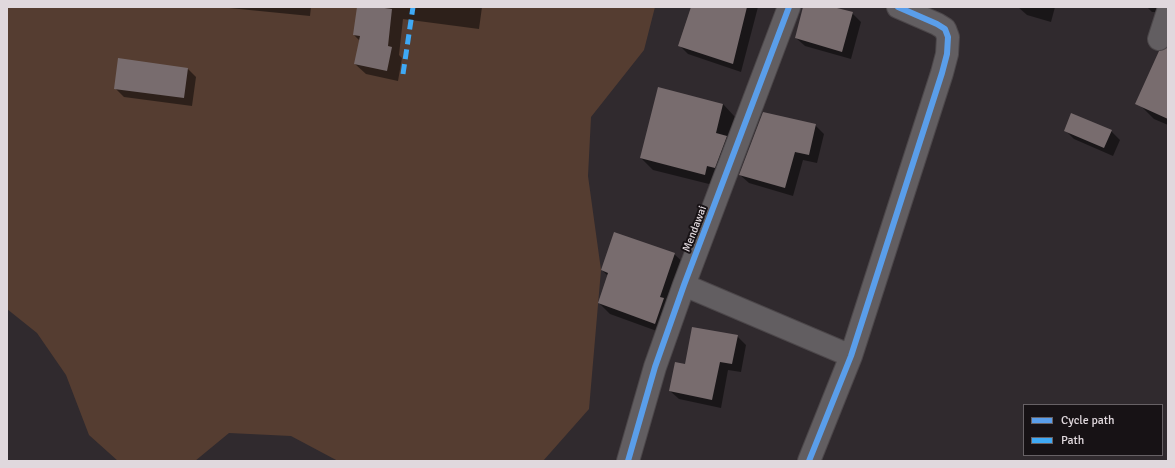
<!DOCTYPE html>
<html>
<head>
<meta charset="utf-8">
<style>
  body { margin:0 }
  #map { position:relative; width:1175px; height:468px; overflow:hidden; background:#302a2e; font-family:Signika,sans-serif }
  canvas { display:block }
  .frame { position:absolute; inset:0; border:8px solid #e0d8dd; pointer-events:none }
  .legend { position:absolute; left:1023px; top:404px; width:140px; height:52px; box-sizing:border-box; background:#171215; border:1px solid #676165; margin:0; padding:5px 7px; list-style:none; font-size:12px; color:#e0d8dd }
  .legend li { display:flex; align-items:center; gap:8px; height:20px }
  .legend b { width:20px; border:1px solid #676165 }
</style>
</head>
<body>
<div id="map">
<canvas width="1175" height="468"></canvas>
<div class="frame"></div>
<ul class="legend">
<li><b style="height:5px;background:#5a9eea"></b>Cycle path</li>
<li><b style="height:5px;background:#3fa9f5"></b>Path</li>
</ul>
</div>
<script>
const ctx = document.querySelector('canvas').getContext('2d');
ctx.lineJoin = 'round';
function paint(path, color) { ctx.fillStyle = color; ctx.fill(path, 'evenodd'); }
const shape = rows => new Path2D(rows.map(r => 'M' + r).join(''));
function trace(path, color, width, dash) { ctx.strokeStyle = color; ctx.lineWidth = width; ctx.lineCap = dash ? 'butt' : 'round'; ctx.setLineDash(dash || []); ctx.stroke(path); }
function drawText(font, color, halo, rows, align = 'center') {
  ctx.font = font + ' Signika,sans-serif'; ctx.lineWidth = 4; ctx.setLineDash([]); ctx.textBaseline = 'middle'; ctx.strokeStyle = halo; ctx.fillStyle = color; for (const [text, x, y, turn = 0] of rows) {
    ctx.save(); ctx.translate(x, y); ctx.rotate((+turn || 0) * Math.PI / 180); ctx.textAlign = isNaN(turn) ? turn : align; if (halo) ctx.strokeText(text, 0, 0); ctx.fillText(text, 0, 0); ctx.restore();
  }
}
const green = shape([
  [7,7,655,7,644,50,591,117,588,176,601,270,589,409,543,461,338,461,291,436,229,433,195,461,118,461,89,435,66,375,37,333,7,309]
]);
const shadow = shape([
  [219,7,311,7,310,16],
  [358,7,482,7,479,29,403,19,399,55,402,58,398,81,366,74,355,64,360,41,354,35],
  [693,7,758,7,741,72,688,54,680,46],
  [804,7,829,7,852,13,861,22,851,59,805,46,796,38],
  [1018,7,1055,7,1051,22,1027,15],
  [1147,7,1158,7,1157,12,1152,12],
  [1168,49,1168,125,1154,119,1141,106],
  [188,69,196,77,192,106,124,97,115,88],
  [723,104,735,117,717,186,653,170,641,158],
  [815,125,824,134,817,163,803,160,793,196,749,183,740,175],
  [1065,130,1111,131,1120,140,1113,156,1074,139],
  [674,254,685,264,665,334,610,314,599,303,608,276,602,270],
  [737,336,746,345,741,372,728,370,721,408,679,399,670,391,686,366]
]);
const building = shape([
  [357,7,377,7,392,9,388,46,392,47,387,71,354,64,360,36,353,35],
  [691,7,747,7,733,64,678,46],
  [803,7,833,7,853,12,842,52,795,38],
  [1168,47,1168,119,1135,104,1159,51],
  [118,58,188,68,184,98,114,89],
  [658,87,723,104,716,133,727,136,715,168,707,166,705,175,640,158],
  [763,112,816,124,809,155,795,152,785,188,739,175],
  [1071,113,1112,130,1104,148,1064,131],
  [614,232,675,253,660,297,664,298,655,324,598,303,608,273,601,270],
  [692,327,738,335,732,364,720,362,712,400,669,391,675,362,685,364]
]);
const minor = shape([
  [1159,39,1168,11],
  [684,285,851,356],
  [628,461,655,367,684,285,789,7],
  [809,461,851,356,942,73,947,54,948,37,945,29,937,24,898,7]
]);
const quiet = shape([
  [403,74,413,7]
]);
const cycleway = shape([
  [628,461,655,367,684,285,789,7],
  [809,461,851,356,942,73,947,54,948,37,945,29,937,24,898,7]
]);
const streetNames = [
  ["Mendawai",695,229,-69]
];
paint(green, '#553d31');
paint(shadow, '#0007');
paint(building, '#786c6e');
trace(minor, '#4c474a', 24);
trace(minor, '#625e61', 22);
trace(quiet, '#3fa9f5', 5, [10, 5]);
trace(cycleway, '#5a9eea', 6);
drawText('11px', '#e0d8dd', '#171215', streetNames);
</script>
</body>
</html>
